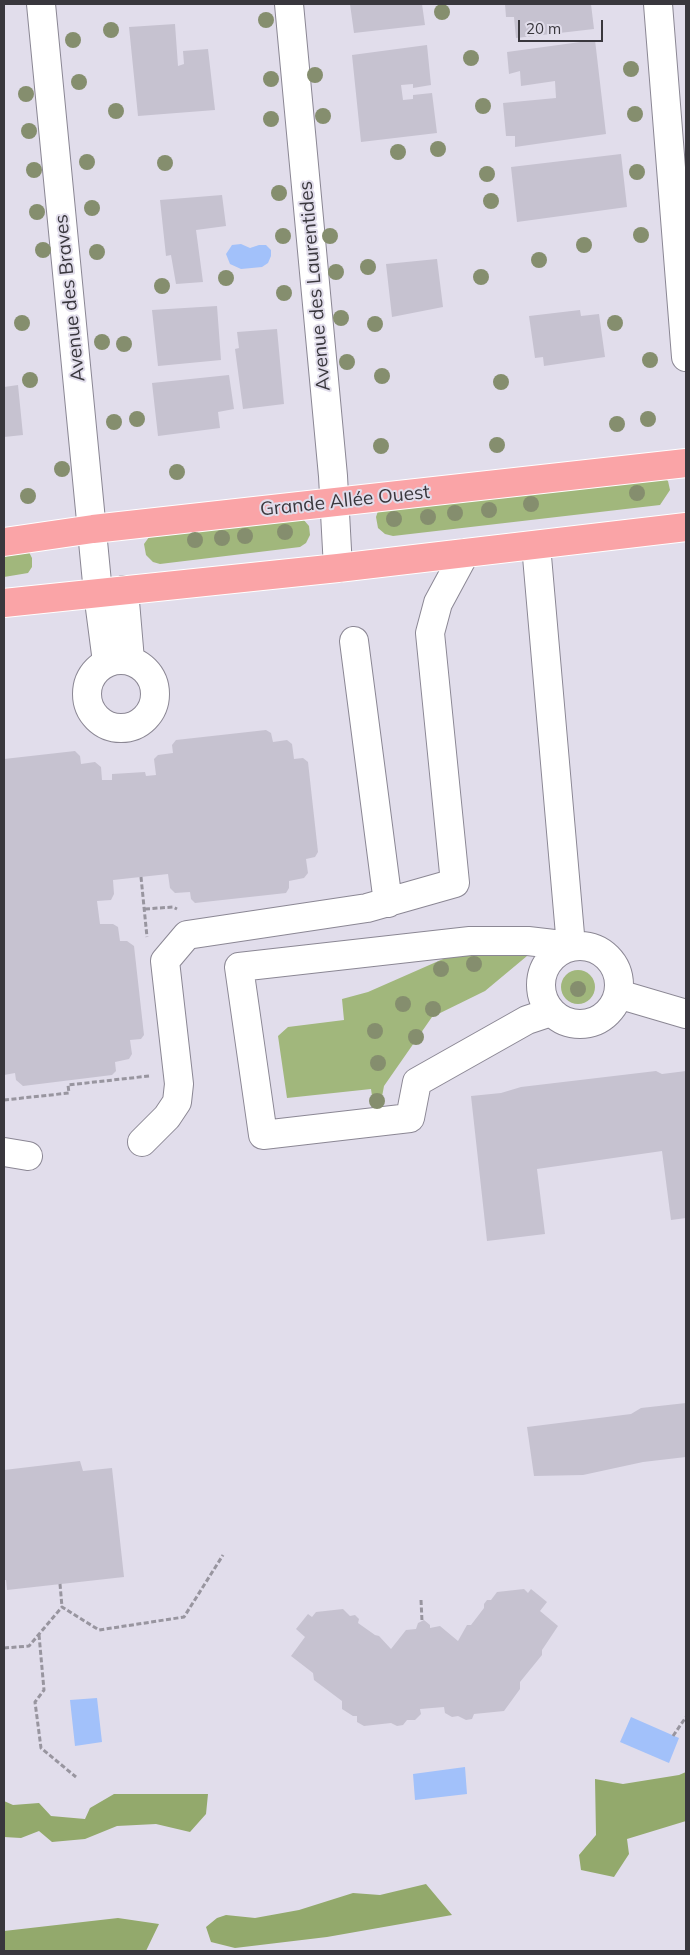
<!DOCTYPE html>
<html>
<head>
<meta charset="utf-8">
<style>
  body { margin:0 }
  #map { position:relative; width:690px; height:1955px; overflow:hidden; background:#e1ddeb; font-family:Mulish,sans-serif }
  canvas { display:block }
  .frame { position:absolute; inset:0; border:5px solid #39373d; pointer-events:none }
  .scale { position:absolute; left:518px; top:20px; width:85px; height:22px; box-sizing:border-box; border:2px solid #39373d; border-top:0; padding-left:6px; font-size:15px; line-height:18px; white-space:nowrap; color:#39373d; -webkit-text-stroke:4px #e1ddeb; paint-order:stroke }
</style>
</head>
<body>
<div id="map">
<canvas width="690" height="1955"></canvas>
<div class="frame"></div>
<div class="scale">20 m</div>
</div>
<script>
const ctx = document.querySelector('canvas').getContext('2d');
ctx.lineJoin = 'round';
function paint(path, color) { ctx.fillStyle = color; ctx.fill(path, 'evenodd'); }
const shape = rows => new Path2D(rows.map(r => 'M' + r).join(''));
function trace(path, color, width, dash) { ctx.strokeStyle = color; ctx.lineWidth = width; ctx.lineCap = dash ? 'butt' : 'round'; ctx.setLineDash(dash || []); ctx.stroke(path); }
function drawText(font, color, halo, rows, align = 'center') {
  ctx.font = font + ' Mulish,sans-serif'; ctx.lineWidth = 4; ctx.setLineDash([]); ctx.textBaseline = 'middle'; ctx.strokeStyle = halo; ctx.fillStyle = color; for (const [text, x, y, turn = 0] of rows) {
    ctx.save(); ctx.translate(x, y); ctx.rotate((+turn || 0) * Math.PI / 180); ctx.textAlign = isNaN(turn) ? turn : align; if (halo) ctx.strokeText(text, 0, 0); ctx.fillText(text, 0, 0); ctx.restore();
  }
}
const green = shape([
  [663,476,668,481,670,490,660,505,393,536,385,534,378,528,376,517,378,511],
  [303,519,309,526,310,535,306,543,300,547,160,564,153,562,146,555,144,544,152,533],
  [4,549,29,552,32,558,32,567,28,573,4,577],
  [459,952,527,956,485,991,432,1017,384,1086,381,1102,374,1110,371,1089,287,1098,278,1036,288,1027,344,1020,342,999,368,992],
  '561 987a17 17 0 1 1 34 0a17 17 0 1 1-34 0Z'
]);
const forest = shape([
  [686,1772,686,1821,627,1839,629,1854,614,1877,581,1870,579,1855,596,1835,595,1779,623,1784,679,1775],
  [114,1794,208,1794,206,1814,190,1832,156,1824,117,1826,85,1839,52,1842,39,1831,21,1838,4,1837,4,1801,13,1805,39,1803,51,1816,85,1819,90,1808],
  [426,1884,452,1915,327,1937,235,1948,211,1942,206,1927,217,1918,226,1915,255,1918,299,1910,353,1893,380,1895],
  [118,1918,159,1924,146,1951,4,1951,4,1931]
]);
const water = shape([
  [241,244,250,248,259,245,266,245,271,250,271,256,268,263,262,267,241,269,230,264,226,254,232,245],
  [97,1698,102,1742,75,1746,70,1700],
  [631,1717,679,1738,669,1763,620,1742],
  [465,1767,467,1794,415,1800,413,1774]
]);
const building = shape([
  [350,4,422,4,425,25,354,33],
  [505,4,591,4,594,29,516,38,514,17,506,17],
  [175,24,178,66,184,64,183,51,208,49,215,110,138,116,129,27],
  [595,40,606,134,515,147,515,136,506,136,503,103,556,98,555,81,521,86,520,71,509,74,507,52],
  [427,45,431,85,413,88,413,84,401,85,403,100,413,99,413,95,432,93,437,133,361,142,352,55],
  [621,154,627,207,517,222,511,167],
  [222,195,226,226,196,230,203,282,176,284,171,255,166,256,160,200],
  [437,259,443,307,392,317,386,264],
  [217,306,221,360,158,366,152,310],
  [580,310,581,316,599,314,605,357,544,366,543,357,535,358,529,316],
  [277,329,284,404,243,409,235,349,239,348,237,332],
  [229,375,234,409,218,412,220,428,158,436,152,383],
  [18,385,23,435,4,437,4,387],
  [266,730,271,733,273,742,287,740,292,744,294,759,303,758,308,762,318,852,315,857,306,859,308,873,304,878,289,881,289,888,286,893,195,903,191,899,190,892,175,893,170,888,168,874,113,880,114,894,111,900,97,901,100,924,113,924,118,927,120,941,127,941,134,946,144,1035,141,1039,130,1040,132,1054,129,1059,115,1062,116,1071,112,1075,23,1086,16,1080,15,1073,4,1075,4,759,75,751,80,756,81,764,95,762,101,767,102,780,112,780,112,774,145,772,146,776,156,775,154,759,158,755,173,753,172,745,176,740],
  [656,1071,662,1074,686,1071,686,1218,671,1220,662,1151,537,1169,545,1234,487,1241,471,1096,501,1093,521,1087],
  [686,1403,686,1457,643,1462,583,1475,534,1476,527,1427,631,1414,641,1408],
  [80,1461,83,1471,112,1468,124,1577,7,1590,6,1580,4,1580,4,1470],
  [524,1589,528,1593,531,1589,547,1602,540,1611,558,1626,542,1650,542,1655,520,1682,520,1689,504,1711,474,1714,472,1719,466,1720,458,1716,452,1717,445,1713,444,1707,420,1709,421,1714,415,1720,407,1720,403,1725,397,1726,391,1723,364,1726,357,1722,357,1716,353,1716,342,1709,342,1701,314,1680,313,1673,291,1656,305,1637,296,1629,308,1614,312,1617,316,1612,343,1609,350,1616,355,1615,359,1619,358,1623,375,1635,379,1636,391,1649,406,1630,416,1629,418,1623,424,1620,430,1625,430,1628,440,1626,458,1641,467,1625,471,1625,484,1608,484,1604,487,1600,491,1600,497,1592]
]);
const path = shape([
  [141,877,147,937],
  [145,909,173,907,177,909],
  [4,1100,69,1093,68,1085,149,1076],
  [60,1584,62,1607],
  [421,1600,422,1621],
  [39,1635,44,1690,35,1702,41,1748,76,1777],
  [4,1648,29,1646,62,1607,99,1630,184,1617,223,1555],
  [673,1736,686,1717]
]);
const minor = shape([
  [41,4,98,593,107,662],
  [289,4,333,476,338,568],
  [658,4,686,357],
  [536,545,571,946,528,941,470,941,239,967,263,1135,410,1118,417,1082,527,1020,551,1012],
  [124,590,130,660],
  [354,641,388,903],
  '87 694a34 34 0 1 1 68 0a34 34 0 1 1-68 0Z',
  '541 985a39 39 0 1 1 78 0a39 39 0 1 1-78 0Z',
  [618,994,686,1014],
  [142,1142,167,1117,177,1102,179,1084,165,961,187,935,367,908,455,883,430,633,438,603,465,553],
  [4,1152,28,1156]
]);
const major = shape([
  [4,542,93,529,686,463],
  [4,603,338,568,686,527]
]);
const trees = [
  [442,12],
  [266,20],
  [111,30],
  [73,40],
  [471,58],
  [631,69],
  [315,75],
  [271,79],
  [79,82],
  [26,94],
  [483,106],
  [116,111],
  [635,114],
  [323,116],
  [271,119],
  [29,131],
  [438,149],
  [398,152],
  [87,162],
  [165,163],
  [34,170],
  [637,172],
  [487,174],
  [279,193],
  [491,201],
  [92,208],
  [37,212],
  [641,235],
  [283,236],
  [330,236],
  [584,245],
  [43,250],
  [97,252],
  [539,260],
  [368,267],
  [336,272],
  [481,277],
  [226,278],
  [162,286],
  [284,293],
  [341,318],
  [22,323],
  [615,323],
  [375,324],
  [102,342],
  [124,344],
  [650,360],
  [347,362],
  [382,376],
  [30,380],
  [501,382],
  [137,419],
  [648,419],
  [114,422],
  [617,424],
  [497,445],
  [381,446],
  [62,469],
  [177,472],
  [637,493],
  [28,496],
  [531,504],
  [489,510],
  [455,513],
  [428,517],
  [394,519],
  [285,532],
  [245,536],
  [222,538],
  [195,540],
  [474,964],
  [441,969],
  [578,989],
  [403,1004],
  [433,1009],
  [375,1031],
  [416,1037],
  [378,1063],
  [377,1101]
];
const streetNames = [
  ["Avenue des Laurentides",315,286,-95],
  ["Avenue des Braves",70,298,-96],
  ["Grande Allée Ouest",345,501,-6]
];
paint(green, '#a1b77c');
paint(forest, '#93a96c');
paint(water, '#a2c1fa');
paint(building, '#c6c2d0');
trace(minor, '#8b8794', 30);
trace(major, '#fff', 30);
trace(path, '#98959f', 3, [5, 2.5]);
trace(minor, '#fff', 28);
trace(major, '#faa4a7', 28);
ctx.fillStyle = '#858e6e';
for (const [x, y] of trees) { ctx.beginPath(); ctx.arc(x, y, 8, 0, 2 * Math.PI); ctx.fill(); }
drawText('19px', '#39373d', '#e1ddeb', streetNames);
</script>
</body>
</html>
